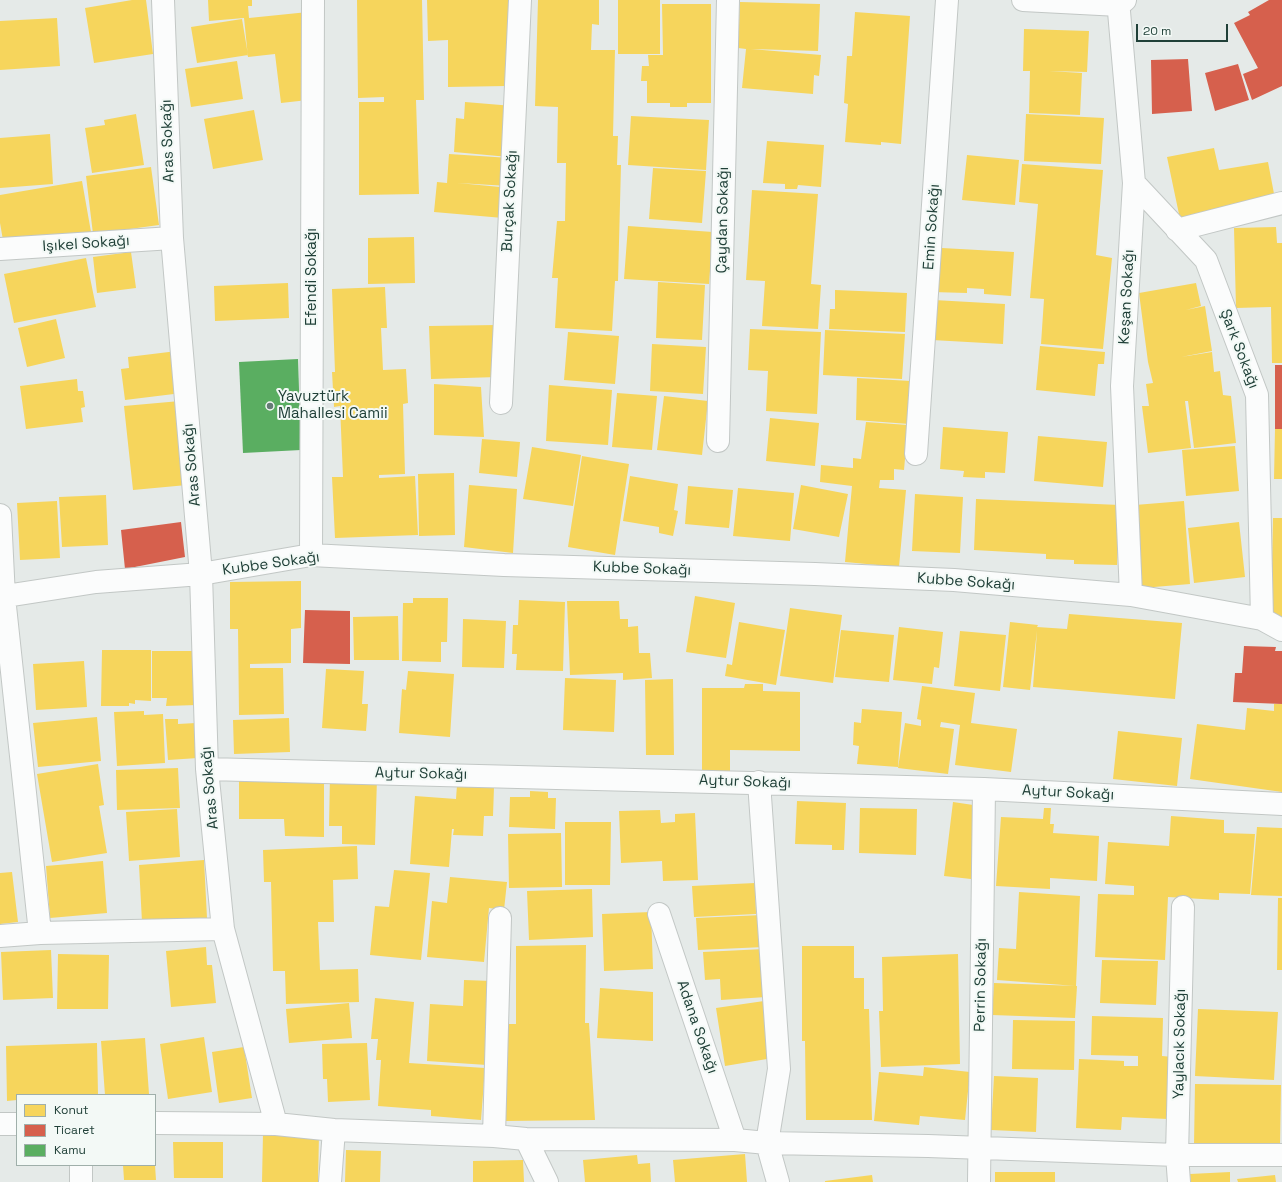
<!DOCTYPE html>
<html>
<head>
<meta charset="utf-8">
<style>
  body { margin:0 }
  #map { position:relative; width:1282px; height:1182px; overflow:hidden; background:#e5eae8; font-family:"Space Grotesk",sans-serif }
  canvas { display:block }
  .legend { position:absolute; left:16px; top:1094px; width:140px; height:72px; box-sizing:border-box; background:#f3f9f6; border:1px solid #9fafaa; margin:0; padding:5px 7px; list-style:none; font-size:12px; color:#204038 }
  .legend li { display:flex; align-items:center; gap:8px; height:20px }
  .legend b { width:20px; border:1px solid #9fafaa }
  .scale { position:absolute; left:1136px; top:24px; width:92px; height:18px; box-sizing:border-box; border:2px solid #204038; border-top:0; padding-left:5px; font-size:12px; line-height:14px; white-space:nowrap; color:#204038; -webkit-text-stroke:3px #f3f9f6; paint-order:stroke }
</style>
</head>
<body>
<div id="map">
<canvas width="1282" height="1182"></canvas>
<ul class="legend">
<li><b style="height:11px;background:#f6d55c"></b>Konut</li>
<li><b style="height:11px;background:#d6604d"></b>Ticaret</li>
<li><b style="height:11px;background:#5aae61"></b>Kamu</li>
</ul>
<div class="scale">20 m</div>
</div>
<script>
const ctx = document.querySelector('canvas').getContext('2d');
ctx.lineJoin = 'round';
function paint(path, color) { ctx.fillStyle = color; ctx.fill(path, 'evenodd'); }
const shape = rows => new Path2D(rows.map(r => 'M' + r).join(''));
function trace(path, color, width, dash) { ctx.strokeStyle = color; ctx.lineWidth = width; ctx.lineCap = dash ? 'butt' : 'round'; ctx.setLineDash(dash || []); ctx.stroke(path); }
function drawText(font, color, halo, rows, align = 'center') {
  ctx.font = font + ' "Space Grotesk",sans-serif'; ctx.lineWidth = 4; ctx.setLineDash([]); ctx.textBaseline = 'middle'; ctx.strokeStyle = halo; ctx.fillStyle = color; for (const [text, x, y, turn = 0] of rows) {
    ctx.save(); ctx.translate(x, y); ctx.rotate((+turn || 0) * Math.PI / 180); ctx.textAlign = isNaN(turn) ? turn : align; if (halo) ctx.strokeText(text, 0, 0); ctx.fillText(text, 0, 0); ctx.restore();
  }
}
const homes = shape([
  [132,0,146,0,153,54,94,63,85,8],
  [208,0,252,0,252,6,248,6,249,18,308,12,308,100,281,103,275,54,248,57,244,18,209,21],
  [357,0,422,0,424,100,416,100,419,194,359,195,359,102,384,102,384,97,358,98],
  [427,0,508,0,510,45,506,46,506,86,448,87,448,40,428,41],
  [538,0,599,0,599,25,592,24,591,50,615,50,613,136,618,136,617,165,621,165,618,281,615,281,612,331,555,328,558,278,552,278,557,221,565,221,566,163,557,163,558,107,535,106],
  [618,0,660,0,660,54,618,54],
  [740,2,820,4,818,51,751,49,821,55,819,76,814,75,813,94,742,88,746,49,738,48],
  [662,4,711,4,711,103,687,103,687,107,670,107,670,103,647,103,647,81,641,81,642,66,649,66,648,55,663,55],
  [855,12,910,16,901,144,881,142,881,145,845,142,848,104,844,103,847,56,852,56],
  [57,18,60,66,0,70,0,21],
  [242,19,248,55,197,63,191,27],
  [1024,29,1089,31,1087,72,1049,71,1082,73,1080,115,1029,113,1030,71,1023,71],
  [237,61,243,99,191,107,185,69],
  [465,102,513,106,509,157,454,152,456,118,464,119],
  [254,110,263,160,213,169,204,119],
  [136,114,144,165,92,173,85,128,105,125,104,120],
  [1026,114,1104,118,1101,164,1024,161],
  [631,116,709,120,706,170,628,165],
  [50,134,53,184,0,188,0,138],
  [767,141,824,145,821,187,798,185,797,189,785,189,785,184,763,183],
  [1214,148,1219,170,1268,162,1275,199,1180,219,1167,157],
  [449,154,510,158,508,186,458,183,511,188,503,218,434,212,437,182,447,183],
  [967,155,1019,160,1015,205,962,200],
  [1022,164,1103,170,1096,255,1112,258,1103,349,1041,344,1044,299,1030,298,1038,204,1019,202],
  [151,167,159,225,93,234,86,176],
  [653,168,706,171,702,223,649,219],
  [82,181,91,232,4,246,0,223,0,195],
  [752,190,818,194,811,284,821,285,818,329,762,326,765,281,746,280],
  [628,226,713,232,709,284,624,279],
  [1276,227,1277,243,1282,243,1282,363,1272,363,1271,307,1236,308,1234,228],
  [414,237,415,283,368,284,368,238],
  [934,240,942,241,942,248,1014,252,1011,296,984,294,984,289,967,288,967,293,932,292],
  [131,252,136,288,97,293,93,257],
  [86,258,96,307,14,323,4,274],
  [658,282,705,285,702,340,656,338],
  [288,283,289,318,215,321,214,286],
  [1196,283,1201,306,1186,310,1205,306,1212,351,1181,357,1212,352,1214,372,1220,371,1223,395,1231,396,1236,443,1194,448,1188,401,1185,401,1191,448,1148,453,1142,406,1149,406,1146,384,1153,383,1148,362,1139,293],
  [385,287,387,328,381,328,383,370,406,369,408,403,403,404,405,474,379,475,379,478,415,476,418,535,335,538,332,477,343,477,340,406,334,407,332,372,335,372,332,289],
  [835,290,907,293,905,332,829,329,830,309,835,309],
  [934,300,1005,304,1003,344,932,340],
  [56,319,65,358,27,367,18,328],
  [497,325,498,377,431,379,429,326],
  [750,329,821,332,817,414,766,411,768,371,748,370],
  [825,330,905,334,902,379,823,375],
  [568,332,619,336,615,384,564,380],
  [652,344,706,347,703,394,650,391],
  [1040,346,1105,352,1104,364,1098,364,1095,396,1036,390],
  [177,351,182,393,125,400,121,369,129,368,128,357],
  [857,378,911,381,909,424,856,420],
  [77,379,78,391,83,391,85,407,81,408,83,422,26,429,20,386],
  [434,384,481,387,484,437,434,435],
  [549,385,612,390,608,445,546,441],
  [617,393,657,396,652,450,612,447],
  [664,396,708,401,702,455,657,450],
  [180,401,187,485,133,490,124,406],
  [770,418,819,423,815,466,766,461],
  [866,422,908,425,904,470,894,469,894,480,880,480,879,488,906,490,899,567,845,562,852,486,820,482,821,465,853,468,853,458,861,459],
  [943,427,1008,432,1005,473,985,472,985,478,963,477,964,471,940,469],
  [1275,429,1282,429,1282,479,1274,479],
  [1038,436,1107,442,1103,487,1034,481],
  [482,439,520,442,517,477,479,473],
  [1235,446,1239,491,1186,496,1182,450],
  [532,447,581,455,573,506,523,499],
  [582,456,629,464,615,555,568,547],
  [454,473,455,535,419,536,418,474],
  [630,476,678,484,674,510,678,511,673,536,659,533,659,527,623,521],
  [469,485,517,489,513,553,464,547],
  [801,485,848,494,839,537,793,529],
  [688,486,733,490,729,528,685,524],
  [738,488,794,493,790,541,733,536],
  [915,494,963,497,960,553,912,551],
  [106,495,108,545,62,547,59,497],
  [976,499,1120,505,1117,565,1074,564,1074,560,1046,559,1046,554,974,550],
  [57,501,60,558,20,560,17,503],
  [1184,501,1190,584,1142,588,1135,505],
  [1273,518,1282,518,1282,616,1271,616],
  [1239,522,1245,577,1194,583,1188,528],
  [301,581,301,628,291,629,291,663,250,664,250,668,283,668,284,714,239,715,238,629,230,629,230,582],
  [695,596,735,603,726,658,686,652],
  [413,598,448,598,447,642,441,642,441,662,402,661,403,603,413,603],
  [519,600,565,602,563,671,516,670,517,654,512,654,513,625,518,625],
  [567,601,619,601,620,619,628,619,628,627,638,626,639,653,650,653,652,678,623,680,623,673,570,675],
  [790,608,842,615,833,683,780,676],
  [1069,614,1182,623,1175,699,1033,687,1037,631,1030,690,1003,687,1010,622,1038,625,1037,627,1067,629],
  [398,616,399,660,354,660,353,617],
  [463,619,506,621,504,668,462,667],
  [739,622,785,630,776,685,725,676,727,664,732,665],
  [899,627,943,632,939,668,934,667,932,684,893,680],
  [841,630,894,635,889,682,835,677],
  [960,631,1006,635,1000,691,954,686],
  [102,650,151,650,151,701,135,700,135,704,129,703,129,706,101,706],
  [152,651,197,651,197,705,166,706,167,698,152,698],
  [84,661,87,707,36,710,33,664],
  [326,669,364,671,362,704,368,704,366,731,322,728],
  [408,671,454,674,450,737,399,733,402,689,406,690],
  [565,678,616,680,614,732,563,730],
  [673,679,674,755,646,755,645,680],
  [745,684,763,684,763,691,800,692,800,751,730,750,730,775,702,776,702,688,744,688],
  [922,686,975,693,971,723,1017,729,1011,772,955,765,960,725,941,722,940,727,954,729,948,774,898,768,905,723,921,726,921,720,917,719],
  [1274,704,1282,704,1282,792,1190,779,1197,724,1245,730,1247,708,1274,711],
  [862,709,902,712,898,767,857,764,859,746,853,745,854,722,861,723],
  [144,711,144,715,163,714,165,763,117,766,114,712],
  [97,717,101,761,38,767,33,723],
  [289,718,290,752,234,754,233,720],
  [165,719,178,719,178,724,196,723,198,758,168,760],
  [1118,731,1182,738,1177,786,1113,779],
  [98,764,104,805,99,806,107,853,52,862,37,774],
  [178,768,180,808,117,810,116,770],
  [330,776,377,778,375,845,342,844,342,826,329,826],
  [239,778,324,779,324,837,285,836,284,819,239,819],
  [457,785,494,787,493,816,484,816,483,836,453,835,454,829,452,829,449,867,410,864,415,796,456,799],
  [530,791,548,792,548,798,556,798,555,829,509,827,510,797,530,797],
  [797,801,846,803,844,850,832,850,832,845,795,844],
  [953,802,980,806,971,879,944,876],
  [860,808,917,809,916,855,859,853],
  [1044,808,1051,808,1050,824,1054,824,1053,833,1099,836,1097,881,1050,878,1050,889,996,886,1001,817,1043,819],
  [177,809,180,857,129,861,126,812],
  [660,810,661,823,675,822,675,814,695,813,698,880,663,881,662,861,621,863,619,811],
  [1171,816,1224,820,1224,833,1255,834,1250,894,1219,893,1219,900,1168,897,1165,960,1095,957,1098,894,1134,895,1134,886,1105,884,1108,842,1169,846],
  [565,822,611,822,610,885,565,885],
  [1257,827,1282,828,1282,896,1251,895],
  [561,833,562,887,509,888,508,834],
  [357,846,358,879,333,880,334,922,318,922,320,970,358,969,359,1002,286,1004,285,971,273,971,271,882,264,882,263,850],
  [204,860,207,918,142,922,139,865],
  [103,861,107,913,50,918,46,866],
  [394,870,430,873,421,960,370,955,375,906,389,907],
  [12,872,18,922,0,924,0,873],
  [450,877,507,882,504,910,489,908,484,962,427,957,432,901,447,903],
  [755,883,756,914,694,917,692,886],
  [592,889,593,937,529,940,527,891],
  [1019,892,1080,896,1076,986,997,980,999,948,1016,949],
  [1278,898,1282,898,1282,970,1277,970],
  [651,912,653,969,604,971,602,914],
  [762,915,764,947,698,950,696,918],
  [586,945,585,1023,589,1023,595,1120,506,1121,506,1024,516,1024,516,946],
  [802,946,854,946,854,978,864,978,864,1009,869,1009,872,1120,806,1120,805,1041,802,1041],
  [206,947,207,965,212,965,216,1003,171,1007,166,951],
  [764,949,766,997,721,1000,720,979,705,980,703,952],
  [51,950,53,998,3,1000,1,952],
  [58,954,109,955,108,1009,57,1009],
  [958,954,960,1064,881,1067,879,1011,883,1011,882,957],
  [1102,960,1158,961,1156,1005,1100,1003],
  [464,980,492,981,487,1065,427,1061,430,1004,463,1006],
  [994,983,1077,986,1075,1018,992,1015],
  [600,988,653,992,653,1041,597,1038],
  [375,998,414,1002,409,1063,485,1068,481,1120,431,1116,431,1110,378,1106,381,1060,376,1060,378,1039,371,1039],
  [764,1001,773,1058,725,1066,716,1008],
  [349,1003,352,1038,289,1043,286,1009],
  [1198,1009,1278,1012,1274,1080,1195,1076],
  [1092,1016,1163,1018,1162,1056,1173,1057,1168,1119,1122,1117,1121,1130,1076,1128,1079,1059,1124,1061,1124,1066,1138,1066,1138,1056,1091,1055],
  [1013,1020,1075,1021,1074,1070,1012,1069],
  [204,1037,212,1092,168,1099,160,1044],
  [145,1038,149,1094,105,1095,101,1041],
  [97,1043,98,1095,17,1095,17,1100,7,1101,6,1046],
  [367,1043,370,1100,328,1102,327,1079,323,1079,322,1044],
  [244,1047,252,1098,219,1103,212,1052],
  [924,1067,970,1072,965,1120,920,1116,919,1125,874,1121,879,1072,923,1076],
  [994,1076,1038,1078,1036,1132,991,1130],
  [1195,1084,1281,1085,1280,1146,1194,1145],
  [263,1133,319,1134,318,1182,262,1182],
  [173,1142,223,1142,223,1178,174,1178],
  [346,1150,381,1151,380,1182,345,1182],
  [745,1154,747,1182,675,1182,673,1160],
  [637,1155,638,1164,650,1163,651,1182,585,1182,583,1160],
  [523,1160,524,1182,473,1182,473,1161],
  [123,1165,155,1165,156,1180,124,1180],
  [995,1172,1055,1172,1055,1182,995,1182],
  [1230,1172,1230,1182,1191,1182,1190,1174],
  [872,1175,873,1182,825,1182,825,1181],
  [1275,1175,1276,1182,1238,1182,1237,1179]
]);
const shops = shape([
  [1269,0,1282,0,1282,86,1252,100,1243,74,1258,68,1234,23,1250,15,1248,12],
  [1188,59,1192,111,1152,114,1151,60],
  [1238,64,1249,100,1215,111,1205,73],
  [1275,365,1282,365,1282,429,1275,429],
  [181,522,185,557,125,569,121,530],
  [305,610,350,611,350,664,303,663],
  [1244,646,1276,647,1275,651,1282,651,1282,704,1233,702,1235,673,1242,673]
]);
const public = shape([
  [298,359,301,450,243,453,239,362]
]);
const minor = shape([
  [163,0,172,238,201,574,207,769,223,929,276,1124],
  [1023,0,1119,5,1125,0],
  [1118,0,1134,183,1122,386,1131,595],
  [1134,183,1206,260,1257,395,1262,619],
  [1177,230,1282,203],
  [0,249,172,238],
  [501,403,520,0],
  [718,441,728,0],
  [916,454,947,0],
  [0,515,4,597,40,933],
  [311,555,313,0],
  [0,597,96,582,201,574,311,555,504,565,815,574,954,580,1131,595,1262,619,1282,630],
  [207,769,984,789,1282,804],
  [759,782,779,1069,767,1143,778,1182],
  [659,914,735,1140],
  [0,936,40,933,223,929],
  [155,1123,276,1124,334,1130,494,1136,526,1139,735,1140,767,1143,928,1146,1177,1155,1282,1155],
  [0,1124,17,1124],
  [494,1136,500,918],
  [526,1139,547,1182],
  [81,1165,81,1182],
  [330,1182,334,1130],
  [979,1182,984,789],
  [1179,1182,1177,1155,1183,907]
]);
const markers = [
  [270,406,4,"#657c76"]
];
const streetNames = [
  ["Aras Sokağı",168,141,-92],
  ["Burçak Sokağı",510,201,-87],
  ["Çaydan Sokağı",723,220,-89],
  ["Emin Sokağı",932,227,-86],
  ["Işıkel Sokağı",86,244,-4],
  ["Efendi Sokağı",312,277,-90],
  ["Keşan Sokağı",1127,297,-87],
  ["Şark Sokağı",1239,349,69],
  ["Aras Sokağı",192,465,-95],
  ["Kubbe Sokağı",271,564,-8],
  ["Kubbe Sokağı",642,569,2],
  ["Kubbe Sokağı",966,582,4],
  ["Aytur Sokağı",421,774,1],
  ["Aytur Sokağı",745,782,2],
  ["Aras Sokağı",210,788,-95],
  ["Aytur Sokağı",1068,793,3],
  ["Perrin Sokağı",981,985,-89],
  ["Adana Sokağı",697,1027,71],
  ["Yaylacık Sokağı",1180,1044,-89]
];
const poiNames = [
  ["Yavuztürk",278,397],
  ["Mahallesi Camii",278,414]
];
paint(homes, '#f6d55c');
paint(shops, '#d6604d');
paint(public, '#5aae61');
trace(minor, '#c2c7c5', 24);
trace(minor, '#fbfcfc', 22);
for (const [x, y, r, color] of markers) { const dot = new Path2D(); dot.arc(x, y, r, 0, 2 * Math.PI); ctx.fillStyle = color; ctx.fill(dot); trace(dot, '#f3f9f6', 1.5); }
drawText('15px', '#204038', '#f3f9f6', streetNames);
drawText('15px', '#204038', '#f3f9f6', poiNames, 'left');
</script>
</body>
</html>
